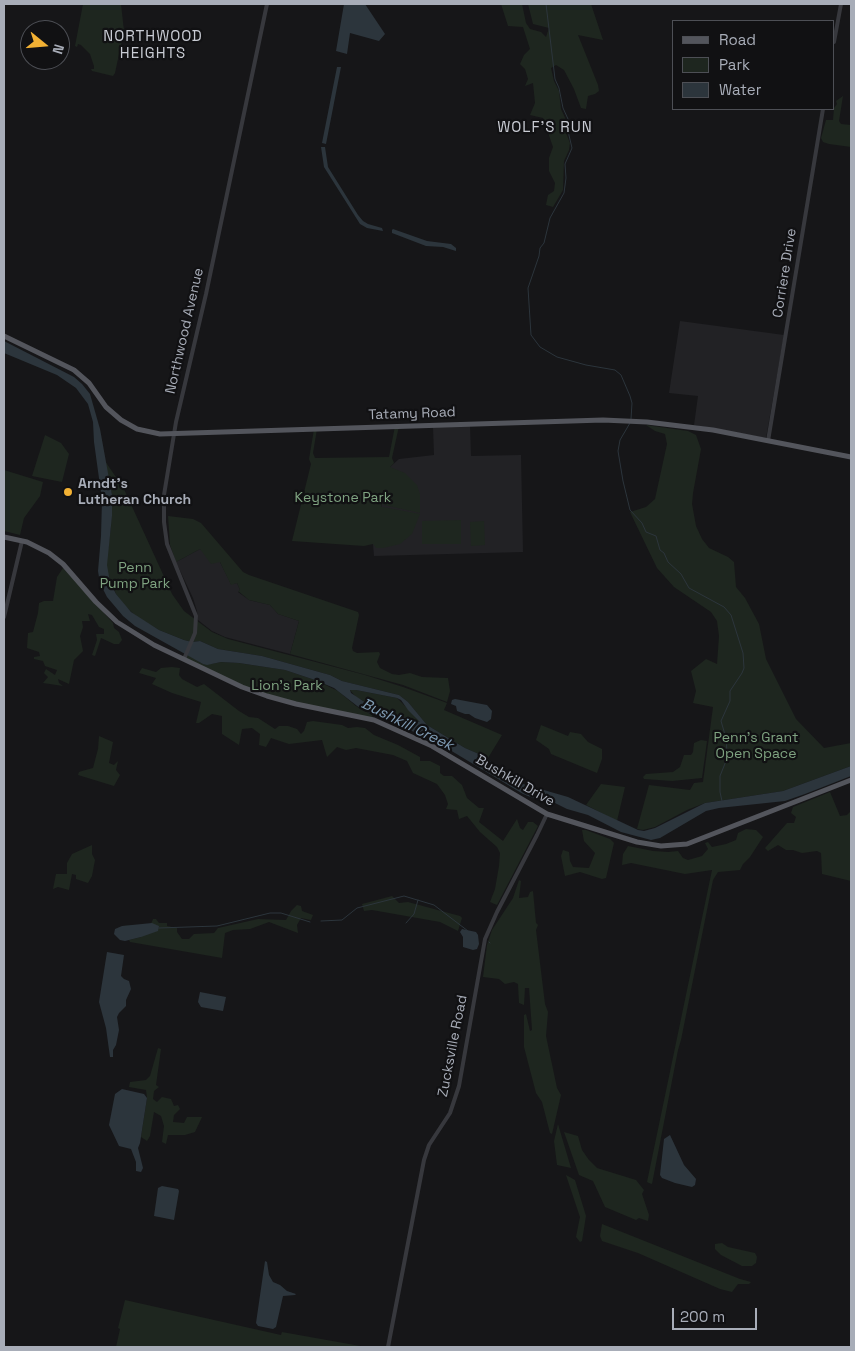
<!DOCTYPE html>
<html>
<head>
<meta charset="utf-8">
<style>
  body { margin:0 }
  #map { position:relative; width:855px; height:1351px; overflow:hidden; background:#161618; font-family:"Space Grotesk",sans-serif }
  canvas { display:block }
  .frame { position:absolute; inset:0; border:5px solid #a8adb8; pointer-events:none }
  .legend { position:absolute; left:672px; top:20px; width:162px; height:90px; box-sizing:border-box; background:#111113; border:1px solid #4d4f55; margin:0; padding:6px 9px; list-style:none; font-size:15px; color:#a8adb8 }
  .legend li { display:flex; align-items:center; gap:10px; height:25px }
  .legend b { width:25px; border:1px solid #4d4f55 }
  .north { position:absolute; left:20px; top:20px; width:50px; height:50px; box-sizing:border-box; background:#111113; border:1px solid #4d4f55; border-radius:50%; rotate:107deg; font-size:14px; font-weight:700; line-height:20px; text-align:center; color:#a8adb8 }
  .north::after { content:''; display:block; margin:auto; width:18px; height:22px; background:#f2b134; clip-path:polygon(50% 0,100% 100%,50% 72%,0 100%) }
  .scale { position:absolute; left:672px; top:1308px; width:85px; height:22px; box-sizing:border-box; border:2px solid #a8adb8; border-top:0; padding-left:6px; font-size:15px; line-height:18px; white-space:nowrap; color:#a8adb8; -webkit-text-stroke:4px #111113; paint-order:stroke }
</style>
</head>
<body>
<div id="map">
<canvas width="855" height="1351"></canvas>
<div class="frame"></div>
<ul class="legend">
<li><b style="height:6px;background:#53555c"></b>Road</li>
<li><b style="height:14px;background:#1e261f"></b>Park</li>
<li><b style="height:14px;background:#2c353c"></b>Water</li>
</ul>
<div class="north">N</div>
<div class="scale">200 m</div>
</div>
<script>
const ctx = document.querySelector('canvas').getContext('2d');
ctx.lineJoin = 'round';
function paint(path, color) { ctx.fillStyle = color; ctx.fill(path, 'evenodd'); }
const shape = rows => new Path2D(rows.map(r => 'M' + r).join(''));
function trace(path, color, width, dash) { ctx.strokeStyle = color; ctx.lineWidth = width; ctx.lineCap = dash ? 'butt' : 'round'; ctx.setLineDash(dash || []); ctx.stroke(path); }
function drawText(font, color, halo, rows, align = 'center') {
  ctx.font = font + ' "Space Grotesk",sans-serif'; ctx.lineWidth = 4.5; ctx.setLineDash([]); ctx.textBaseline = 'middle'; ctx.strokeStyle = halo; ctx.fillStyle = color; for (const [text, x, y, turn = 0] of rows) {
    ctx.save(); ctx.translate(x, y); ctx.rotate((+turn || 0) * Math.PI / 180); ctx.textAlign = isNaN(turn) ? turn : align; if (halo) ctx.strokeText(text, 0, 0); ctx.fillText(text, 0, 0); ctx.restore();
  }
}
const built = shape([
  [680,321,784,335,766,438,694,425,698,396,669,393],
  [470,425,471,456,521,455,523,552,374,556,373,544,390,467,399,459,434,455,433,427],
  [200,549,220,562,231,584,237,583,240,590,238,592,249,600,270,605,278,614,299,621,290,654,225,637,212,631,198,620,197,611,193,598,176,562]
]);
const green = shape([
  [83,4,121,4,124,31,115,73,113,76,92,71,91,69,94,69,94,66,90,54,81,45,78,44,77,47,75,46],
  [501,4,522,4,526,23,530,29,541,32,546,37,549,28,533,24,528,4,591,4,603,40,578,35,598,85,599,91,595,94,588,96,586,109,581,108,574,89,564,70,556,65,551,68,554,81,559,91,561,109,566,120,566,133,570,143,569,150,564,161,563,190,553,207,546,205,548,195,554,191,555,183,549,171,549,158,553,147,543,118,530,115,535,103,533,83,525,86,528,79,525,69,520,64,524,55,530,49,523,27,508,26],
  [843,96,839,121,841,124,851,125,851,147,829,144,823,142,821,138,826,120,833,120,834,108,837,104,836,101],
  [646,425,688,431,696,435,701,449,693,493,692,504,696,526,702,539,709,548,728,557,734,562,736,587,745,598,759,624,766,659,796,719,824,748,851,743,851,766,783,791,705,803,687,810,655,827,643,830,637,829,649,785,690,790,694,783,703,782,713,707,693,703,696,691,691,671,706,659,717,664,719,636,717,621,711,612,674,587,657,568,630,512,646,507,655,499,667,444,665,434,655,431],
  [395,426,399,426,392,458,394,463,390,467,405,473,417,485,420,494,420,513,384,505,382,503,381,507,383,507,420,514,412,534,400,544,383,548,376,548,373,544,364,546,292,541,311,464,309,459,314,429,317,429,313,453,315,458,389,457],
  [45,435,61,443,69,454,62,482,32,476],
  [105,461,124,489,172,594,184,611,212,632,228,639,365,675,403,687,447,703,444,710,502,735,488,758,465,748,427,725,408,702,399,695,342,681,330,675,262,656,218,649,200,641,192,642,184,640,159,630,137,617,125,606,116,594,107,572,107,556,111,527,112,505,112,495],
  [4,470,43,482,40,496,24,518,20,535,4,531],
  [168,516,193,519,201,523,243,572,249,575,358,612,359,615,352,648,353,651,357,653,379,652,380,654,377,662,380,668,392,674,399,675,410,673,422,677,448,678,450,691,447,702,403,685,290,654,299,621,278,614,270,605,249,600,238,591,240,590,237,583,231,585,220,562,211,564,200,549,176,562,170,545],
  [461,520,461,544,422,544,422,521],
  [484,521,485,545,471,546,470,522],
  [63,568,113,623,114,628,119,632,122,640,119,644,114,644,101,638,95,656,92,655,97,640,96,634,104,634,104,629,99,627,92,615,88,614,90,621,82,621,83,627,80,636,83,651,74,660,69,684,58,679,59,683,63,686,43,683,48,677,44,673,46,669,55,675,57,670,45,666,43,661,34,659,34,657,40,656,39,652,27,648,28,633,33,632,38,613,39,603,44,601,53,601,57,577],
  [187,654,203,664,211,664,221,662,239,663,285,670,315,680,338,691,356,706,372,715,374,720,267,696,184,659],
  [172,667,180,668,179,675,182,679,197,687,204,684,239,711,249,717,258,718,275,729,279,726,288,726,297,729,301,734,304,731,307,722,313,721,342,725,348,728,357,727,365,728,374,735,398,745,420,757,420,761,430,761,440,766,440,773,444,776,452,776,462,785,467,798,479,808,484,808,479,822,503,841,517,819,520,828,523,830,528,822,533,822,538,826,497,905,490,902,495,889,499,866,500,853,497,847,480,832,467,816,459,819,457,810,446,809,448,804,445,795,437,784,413,773,407,761,393,755,356,748,346,750,337,747,327,757,322,740,289,744,271,738,266,747,259,745,260,734,252,728,242,729,239,745,222,734,222,716,212,714,199,723,196,723,201,702,172,693,152,684,156,678,139,673,142,668,156,672,161,668],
  [350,690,356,690,397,698,421,722,380,710,356,697],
  [541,725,568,736,570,732,581,734,588,742,602,749,602,759,597,773,551,754,549,749,536,740],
  [99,736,113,742,109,763,114,765,118,761,116,770,120,775,114,786,78,775,79,772,82,771,93,768,98,749],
  [701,740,707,741,702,778,672,781,644,779,643,777,646,774,673,772,680,767,684,755,691,755,693,752,694,743],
  [601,784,625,787,617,821,586,805],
  [830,792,840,816,847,815,851,811,851,881,822,874,821,853,817,851,802,853,793,850,786,850,778,845,768,851,765,848,787,823,794,823,796,817,791,813,793,807],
  [746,829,756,830,763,837,750,857,743,864,740,870,718,872,713,880,681,1040,678,1050,652,1184,649,1183,647,1182,712,870,685,874,631,863,622,865,623,854,628,846,653,851,668,852,678,851,683,858,688,860,702,856,708,849,705,843,708,842,712,847,726,844,736,840,738,833],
  [582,830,586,830,610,839,614,843,606,878,602,879,580,872,565,876,561,856,563,850,569,852,570,861,573,867,589,868,595,853,584,841],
  [92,845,92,854,95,860,92,876,88,883,76,879,76,875,72,874,69,890,58,887,53,889,56,874,67,874,67,863,72,854],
  [519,880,521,881,519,898,528,897,530,892,533,891,536,923,538,925,536,930,545,1004,548,1012,546,1036,557,1088,561,1095,552,1134,550,1133,542,1102,536,1093,524,1047,524,1015,526,1014,530,1031,532,1030,529,988,525,988,524,1005,519,1003,518,984,514,982,505,984,499,979,483,977,487,945,492,930,513,898],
  [392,896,399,903,408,902,460,916,462,918,458,931,440,922,372,910,364,911,362,904],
  [297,905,301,906,302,911,313,915,311,920,301,918,297,925,298,933,269,922,250,929,233,930,225,933,222,958,130,942,129,940,141,937,122,926,151,924,153,919,156,919,159,923,167,923,167,926,177,928,177,932,182,939,189,939,194,934,214,933,218,928,258,919,286,920,291,911],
  [158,1048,161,1049,156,1085,159,1087,154,1091,153,1099,157,1102,162,1097,171,1099,174,1106,178,1105,180,1109,174,1115,173,1122,184,1123,187,1117,202,1117,195,1132,185,1135,168,1135,166,1144,162,1142,164,1126,161,1116,154,1112,150,1136,147,1141,141,1137,147,1098,146,1090,129,1087,130,1082,146,1080,150,1076],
  [558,1124,571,1168,557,1165,554,1141],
  [564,1132,578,1136,582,1150,589,1160,597,1168,636,1180,644,1190,642,1194,649,1215,648,1221,639,1218,636,1220,605,1207,593,1181,579,1175],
  [566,1175,575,1180,586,1216,582,1241,580,1242,576,1237,580,1217],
  [602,1224,740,1279,751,1282,749,1284,738,1284,732,1292,720,1289,638,1253,602,1241,600,1236],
  [722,1243,728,1247,755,1253,757,1257,756,1263,752,1266,742,1266,721,1255,715,1249,715,1244],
  [125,1300,281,1335,282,1332,366,1347,116,1347,120,1329,118,1328]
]);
const water = shape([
  [344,4,365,4,385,34,379,41,350,33,347,54,336,51],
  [337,67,341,67,326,144,322,143],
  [321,147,325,147,328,167,358,215,363,221,368,224,382,228,383,231,367,228,360,224,324,167],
  [393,229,427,241,451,244,456,248,456,251,443,247,426,246,392,233,392,230],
  [4,341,74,377,82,384,90,394,100,429,112,495,112,516,107,565,110,582,116,594,131,612,159,630,184,640,192,642,200,641,218,649,262,656,330,675,342,681,399,695,408,702,427,725,465,748,486,757,500,771,516,782,568,797,638,830,644,831,655,828,705,803,783,791,851,766,851,776,805,794,785,801,719,808,706,811,660,838,651,840,621,832,588,815,567,809,555,803,538,800,523,794,435,741,361,709,334,688,315,680,285,670,239,663,221,662,207,665,203,664,135,626,123,616,107,597,100,583,98,571,101,536,102,500,94,442,93,422,88,404,76,388,57,375,4,353],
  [350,690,356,690,397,698,401,700,408,710,420,722,381,710,363,701,351,693],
  [455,699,487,705,492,711,491,719,487,722,475,718,469,714,465,714,457,711,456,706,451,704,452,700],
  [152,923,159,926,158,931,141,937,125,941,120,940,114,934,115,929,122,926],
  [462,929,476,932,478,935,479,944,477,949,473,950,463,947,463,937,460,932],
  [107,952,124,955,121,976,124,979,129,981,131,989,126,1000,126,1006,119,1013,117,1017,119,1030,116,1045,113,1050,113,1057,110,1057,106,1028,99,1002],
  [200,992,226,997,223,1011,201,1007,198,1002],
  [122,1089,144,1094,147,1098,140,1143,138,1148,143,1168,141,1172,136,1171,136,1162,131,1149,119,1146,109,1125,115,1094],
  [670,1135,684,1165,696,1179,695,1185,692,1187,675,1183,662,1178,660,1175,664,1139],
  [162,1186,178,1189,179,1191,174,1220,154,1216,158,1188],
  [265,1261,267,1262,269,1275,273,1282,280,1285,287,1291,296,1294,295,1295,283,1296,276,1327,273,1329,258,1326,256,1323]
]);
const stream = shape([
  [546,4,555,79,559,88,563,108,568,119,568,131,572,148,565,164,566,178,564,193,550,218,544,243,540,248,539,256,528,288,531,335,540,347,557,357,586,365,615,370,621,375,630,396,632,403,631,419],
  [630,423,620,440,618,451,623,481,630,510,642,523,646,532,656,536,660,550,664,553,668,562,681,574,689,588,724,607,731,615,743,653,744,668,742,673,730,691,730,701,721,721,726,738,727,752,726,761,720,776,720,792,722,801],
  [321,921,342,920,357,908,404,896,434,905,468,931],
  [406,923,414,914,418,900],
  [159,928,217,926,270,913,281,913,310,922],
  [489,942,490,943]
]);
const minor = shape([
  [834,42,841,4],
  [768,441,823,109],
  [4,617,22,541],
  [184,659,195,633,196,616,167,544,164,522,164,495,176,422,206,294,267,4],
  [388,1347,424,1160,429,1145,450,1113,459,1086,485,939,497,912,537,835,547,814]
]);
const major = shape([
  [4,336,74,370,89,383,106,407,121,420,137,429,160,434,603,420,647,422,713,430,851,457],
  [4,537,27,542,49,553,63,564,96,602,117,622,154,645,242,687,267,696,296,704,374,720,432,746,547,814,637,842,661,846,687,844,851,780]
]);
const markers = [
  [68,492,5,"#f2b134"]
];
const streetNames = [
  ["Corriere Drive",785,273,-81],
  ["Northwood Avenue",185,331,-77],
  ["Tatamy Road",412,414,-2],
  ["Bushkill Drive",515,781,30],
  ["Zucksville Road",453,1046,-79]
];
const poiNames = [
  ["Arndt's",78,484],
  ["Lutheran Church",78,500]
];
const parkNames = [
  ["Keystone Park",343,498],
  ["Penn",135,568],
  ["Pump Park",135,584],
  ["Lion's Park",287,686],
  ["Penn's Grant",756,738],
  ["Open Space",756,754]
];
const neighbourhoodNames = [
  ["NORTHWOOD",153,37],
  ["HEIGHTS",153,54],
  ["WOLF'S RUN",545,128]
];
const waterNames = [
  ["Bushkill Creek",407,725,26]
];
paint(built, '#222225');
paint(green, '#1e261f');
paint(water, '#2c353c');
trace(stream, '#2c353c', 1);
trace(minor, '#37383d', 4);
trace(major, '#53555c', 5);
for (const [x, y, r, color] of markers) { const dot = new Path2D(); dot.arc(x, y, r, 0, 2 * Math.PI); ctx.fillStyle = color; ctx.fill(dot); trace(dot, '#111113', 2); }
drawText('14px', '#a8adb8', '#111113', streetNames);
drawText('bold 14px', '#a8adb8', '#111113', poiNames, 'left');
drawText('14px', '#7fa381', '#111113', parkNames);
ctx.letterSpacing = '1px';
drawText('15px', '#c9ccd4', '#111113', neighbourhoodNames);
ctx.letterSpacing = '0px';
drawText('italic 15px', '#7f9bb3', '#111113', waterNames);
</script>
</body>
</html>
